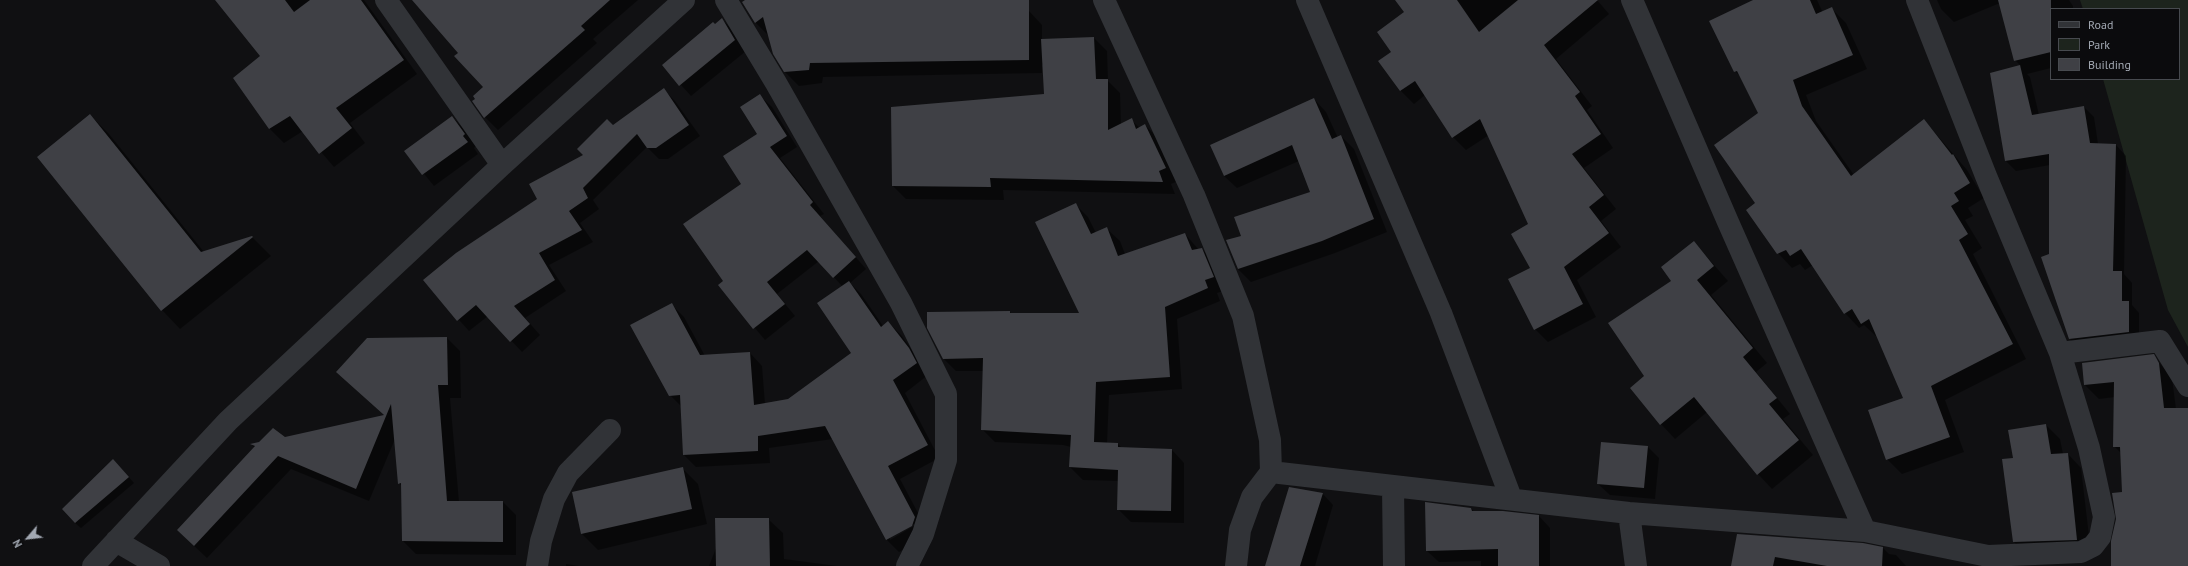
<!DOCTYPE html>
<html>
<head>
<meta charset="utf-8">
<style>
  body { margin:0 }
  #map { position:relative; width:2188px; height:566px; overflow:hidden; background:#101012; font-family:"PT Sans",sans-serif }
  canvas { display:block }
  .legend { position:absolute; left:2050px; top:8px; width:130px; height:72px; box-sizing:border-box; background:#0b0b0d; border:1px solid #474a4f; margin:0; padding:5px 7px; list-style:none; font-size:12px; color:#a2a8b2 }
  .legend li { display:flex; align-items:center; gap:8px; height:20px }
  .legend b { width:20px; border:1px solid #474a4f }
  .north { position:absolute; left:8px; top:518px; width:40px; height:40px; -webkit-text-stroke:3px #0b0b0d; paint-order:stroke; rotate:242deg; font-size:11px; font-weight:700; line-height:16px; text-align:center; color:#a2a8b2 }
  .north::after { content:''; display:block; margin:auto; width:14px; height:18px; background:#a2a8b2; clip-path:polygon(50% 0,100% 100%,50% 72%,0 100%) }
</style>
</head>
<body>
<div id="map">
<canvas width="2188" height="566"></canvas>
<ul class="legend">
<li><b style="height:5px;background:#313337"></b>Road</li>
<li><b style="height:11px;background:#1d241d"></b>Park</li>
<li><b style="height:11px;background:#3f4045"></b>Building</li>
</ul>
<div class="north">N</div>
</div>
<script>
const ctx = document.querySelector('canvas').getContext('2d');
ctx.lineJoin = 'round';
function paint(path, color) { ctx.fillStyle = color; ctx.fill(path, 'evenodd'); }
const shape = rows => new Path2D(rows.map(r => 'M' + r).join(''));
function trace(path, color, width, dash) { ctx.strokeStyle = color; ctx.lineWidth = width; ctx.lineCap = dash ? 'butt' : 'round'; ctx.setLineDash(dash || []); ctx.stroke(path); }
const green = shape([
  [2080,0,2188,0,2188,347,2168,310,2103,79,2179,79,2179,9,2083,9]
]);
const shadow = shape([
  [217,0,364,0,417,74,350,123,365,143,334,167,303,131,284,143,270,129,235,79,261,56],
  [413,0,638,0,593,39,597,43,498,130,485,117,484,88,459,53],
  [747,0,1002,0,1029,11,1042,25,1042,40,1094,38,1107,51,1108,81,1120,93,1121,125,1131,120,1140,128,1145,125,1158,138,1178,181,1171,184,1175,194,1003,190,1004,200,906,199,893,186,1045,95,1044,65,1042,65,1042,73,823,77,822,83,799,86,785,72,769,36,756,23,743,3],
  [1397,0,1597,0,1609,14,1556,59,1592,106,1587,110,1613,148,1584,168,1616,209,1601,221,1621,247,1577,280,1596,317,1548,342,1535,329,1529,225,1489,135,1466,150,1453,137,1425,95,1414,104,1401,91,1380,61,1393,52,1405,12],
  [1755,0,1817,0,1823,13,1832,9,1846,23,1867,69,1806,95,1816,121,1854,175,1924,120,1967,170,1984,198,1968,208,1973,216,1965,220,1982,248,1973,254,2026,359,1945,400,1964,452,1902,474,1887,459,1904,398,1877,337,1864,325,1859,328,1845,313,1813,265,1805,270,1800,264,1792,268,1778,253,1757,203,1760,114,1742,78,1735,71],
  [1937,0,2069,0,2073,6,2073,9,2051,9,2051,68,2027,74,2030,77,2039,115,2084,107,2094,117,2098,144,2116,145,2126,156,2124,274,2132,283,2132,305,2139,313,2139,342,2080,349,2070,339,2050,255,2050,165,2016,171,2006,161,1991,74,2021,66,2015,60,2000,3,1954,22,1941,9],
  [722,20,734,31,746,51,691,96,663,65],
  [664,90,675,101,700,136,668,159,659,159,647,147,593,200,599,209,580,223,593,242,549,265,566,291,525,318,540,335,522,352,488,316,469,331,424,281,538,200,613,126],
  [760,96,772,107,797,147,780,158,824,214,820,216,866,269,850,283,861,294,883,326,888,322,901,335,921,362,928,375,905,393,939,458,900,479,927,530,924,538,899,552,887,540,833,439,769,448,770,463,696,467,684,455,682,407,670,395,671,304,684,317,705,356,750,353,762,366,765,404,788,400,853,354,842,286,819,261,777,294,795,316,765,340,719,285,724,281,742,184,758,134],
  [916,523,917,524,890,540,890,537],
  [1314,99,1326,112,1338,138,1341,136,1354,149,1387,232,1335,253,1251,282,1238,269,1242,237,1311,192,1299,161,1237,188,1224,176],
  [90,115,109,134,204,252,252,237,271,256,180,329,162,310],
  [452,117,463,128,476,146,474,148,478,154,434,186,406,152],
  [1075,204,1088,217,1096,233,1107,229,1120,241,1125,254,1185,234,1199,250,1202,249,1214,262,1226,290,1217,293,1220,301,1177,319,1182,389,1109,395,1107,444,1118,444,1122,448,1172,450,1184,463,1184,523,1131,522,1118,509,1119,481,1083,480,1070,467,1071,447,1063,445,995,442,982,429,984,371,956,371,943,358,1010,312,1012,314,1080,314],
  [1694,242,1728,281,1711,295,1767,363,1756,372,1790,414,1783,419,1813,455,1772,489,1758,474,1707,412,1675,439,1661,424,1645,376,1673,281],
  [447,338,460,351,461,398,450,398,459,502,503,502,516,515,516,555,416,554,403,541,402,486,399,483,395,439,369,501,291,469,207,558,191,543,255,448,252,445,385,416,351,385],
  [2153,355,2172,378,2176,409,2188,409,2188,566,2112,566,2123,493,2121,453,2114,446,2115,397,2099,399,2085,385,2083,364],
  [2046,425,2060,439,2063,454,2068,454,2081,468,2091,553,2028,556,2014,542],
  [1647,446,1659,458,1655,499,1610,495,1598,484],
  [119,466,134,483,81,528,75,523],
  [682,468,698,484,707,524,598,550,582,534],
  [1322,493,1333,505,1315,566,1266,566],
  [1471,508,1474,512,1539,516,1550,528,1550,566,1481,566,1481,561,1439,562,1427,551],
  [768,519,783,533,784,559,837,566,709,566,716,548],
  [1738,535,1883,548,1889,554,1896,555,1906,566,1732,566],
  [566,564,579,566,566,566]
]);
const building = shape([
  [215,0,285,0,294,12,310,0,361,0,404,60,336,108,352,128,319,154,290,116,269,129,233,78,260,56],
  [412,0,610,0,581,26,585,30,484,118,472,101,475,99,473,96,483,87,454,56,458,53],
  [745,0,1029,0,1029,60,810,63,809,70,784,72,773,54,763,17,755,23,742,2],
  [1395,0,1457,0,1479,32,1518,0,1598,0,1544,45,1580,92,1575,96,1601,134,1572,154,1604,195,1589,207,1609,233,1564,267,1583,304,1534,330,1508,279,1530,268,1511,234,1528,224,1480,119,1452,138,1415,81,1400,91,1378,61,1391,52,1377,32,1404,12],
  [1753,0,1810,0,1816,14,1832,7,1853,55,1793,80,1802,106,1851,176,1924,119,1952,155,1953,154,1970,183,1954,193,1959,201,1951,206,1968,234,1959,240,2013,344,1931,386,1950,437,1886,460,1868,410,1903,398,1869,319,1861,324,1852,309,1844,314,1801,249,1790,256,1786,250,1777,254,1746,210,1755,203,1714,145,1758,113,1737,71,1734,72,1709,21],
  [1998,0,2051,0,2051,52,2014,61],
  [722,18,735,40,679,86,662,65,713,22,715,24],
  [1094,37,1096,79,1108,79,1108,130,1132,118,1136,129,1145,124,1166,168,1159,171,1163,182,990,178,991,187,892,186,891,107,1044,94,1041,39],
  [2020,65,2032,115,2084,106,2090,143,2116,144,2113,271,2122,271,2122,301,2129,301,2129,332,2069,339,2041,257,2049,254,2049,154,2005,161,1990,73],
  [664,88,689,125,656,148,647,148,637,134,583,188,588,198,569,211,582,230,539,253,555,280,514,306,530,324,510,342,476,305,457,321,423,280,456,253,537,199,529,184,583,155,577,149,607,119,613,125],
  [760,94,787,136,770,147,813,202,810,205,856,257,833,278,807,250,767,282,785,304,753,329,718,285,723,281,683,224,741,184,723,156,757,134,740,107],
  [1314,98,1332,139,1341,135,1374,219,1322,241,1238,269,1226,240,1241,236,1234,217,1310,192,1292,145,1224,176,1210,145],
  [90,114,201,252,252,236,253,237,161,311,37,157],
  [452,116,465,134,463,136,468,142,422,175,404,151],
  [1076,203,1091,234,1107,227,1118,256,1185,233,1192,250,1202,248,1214,277,1205,280,1208,288,1165,307,1170,377,1096,382,1094,442,1118,443,1118,447,1172,449,1171,511,1117,510,1118,470,1069,467,1071,435,981,430,983,358,943,359,927,328,927,312,1010,311,1010,313,1079,313,1035,222],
  [1694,241,1714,266,1697,280,1753,348,1743,357,1777,398,1769,404,1799,440,1757,475,1694,397,1660,425,1630,388,1644,376,1608,323,1671,281,1661,267],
  [849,281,881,327,888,321,909,348,917,363,893,380,928,445,888,466,915,517,912,526,886,540,825,426,758,436,758,451,683,455,680,395,669,396,630,325,672,303,700,355,750,352,754,405,788,399,851,353,817,303],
  [447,337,448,385,438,385,447,501,503,501,503,542,402,541,401,483,398,484,391,404,356,489,278,456,194,546,177,530,255,446,250,444,259,442,273,428,285,437,384,415,336,372,367,338],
  [2154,354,2159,363,2164,408,2188,408,2188,566,2111,566,2111,541,2116,519,2112,493,2122,492,2120,447,2113,447,2114,382,2084,385,2082,363],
  [2046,424,2051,454,2068,453,2077,540,2013,542,2002,459,2013,458,2008,430],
  [1601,442,1648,446,1644,488,1597,484],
  [113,459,129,477,75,523,62,509],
  [683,467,692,509,581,534,572,492],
  [1289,487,1323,493,1300,566,1265,566],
  [1425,502,1471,508,1472,511,1503,511,1539,515,1539,566,1498,566,1498,549,1426,551],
  [715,518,769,518,770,566,716,566],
  [1737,534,1863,543,1883,547,1882,566,1827,566,1775,557,1773,566,1731,566]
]);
const minor = shape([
  [386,0,502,165],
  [726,0,776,83,901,303,946,394,946,460,923,534,907,566],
  [1104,0,1194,195,1243,316,1270,440,1271,472,1252,497,1240,530,1236,566],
  [1307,0,1441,313,1511,498],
  [1632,0,1728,222,1865,531],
  [2060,353,2160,341,2188,386],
  [1271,472,1629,513,1865,531,1988,556,2081,552,2093,546,2100,537,2104,517,2089,448,2060,353,1986,176,1917,0],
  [1393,487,1394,566],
  [1629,513,1636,566],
  [116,541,159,566],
  [93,566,228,421,502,165,684,0],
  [537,566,541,541,554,499,568,473,610,430]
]);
paint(green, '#1d241d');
paint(shadow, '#0007');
paint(building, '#3f4045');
trace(minor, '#313337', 22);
</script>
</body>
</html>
